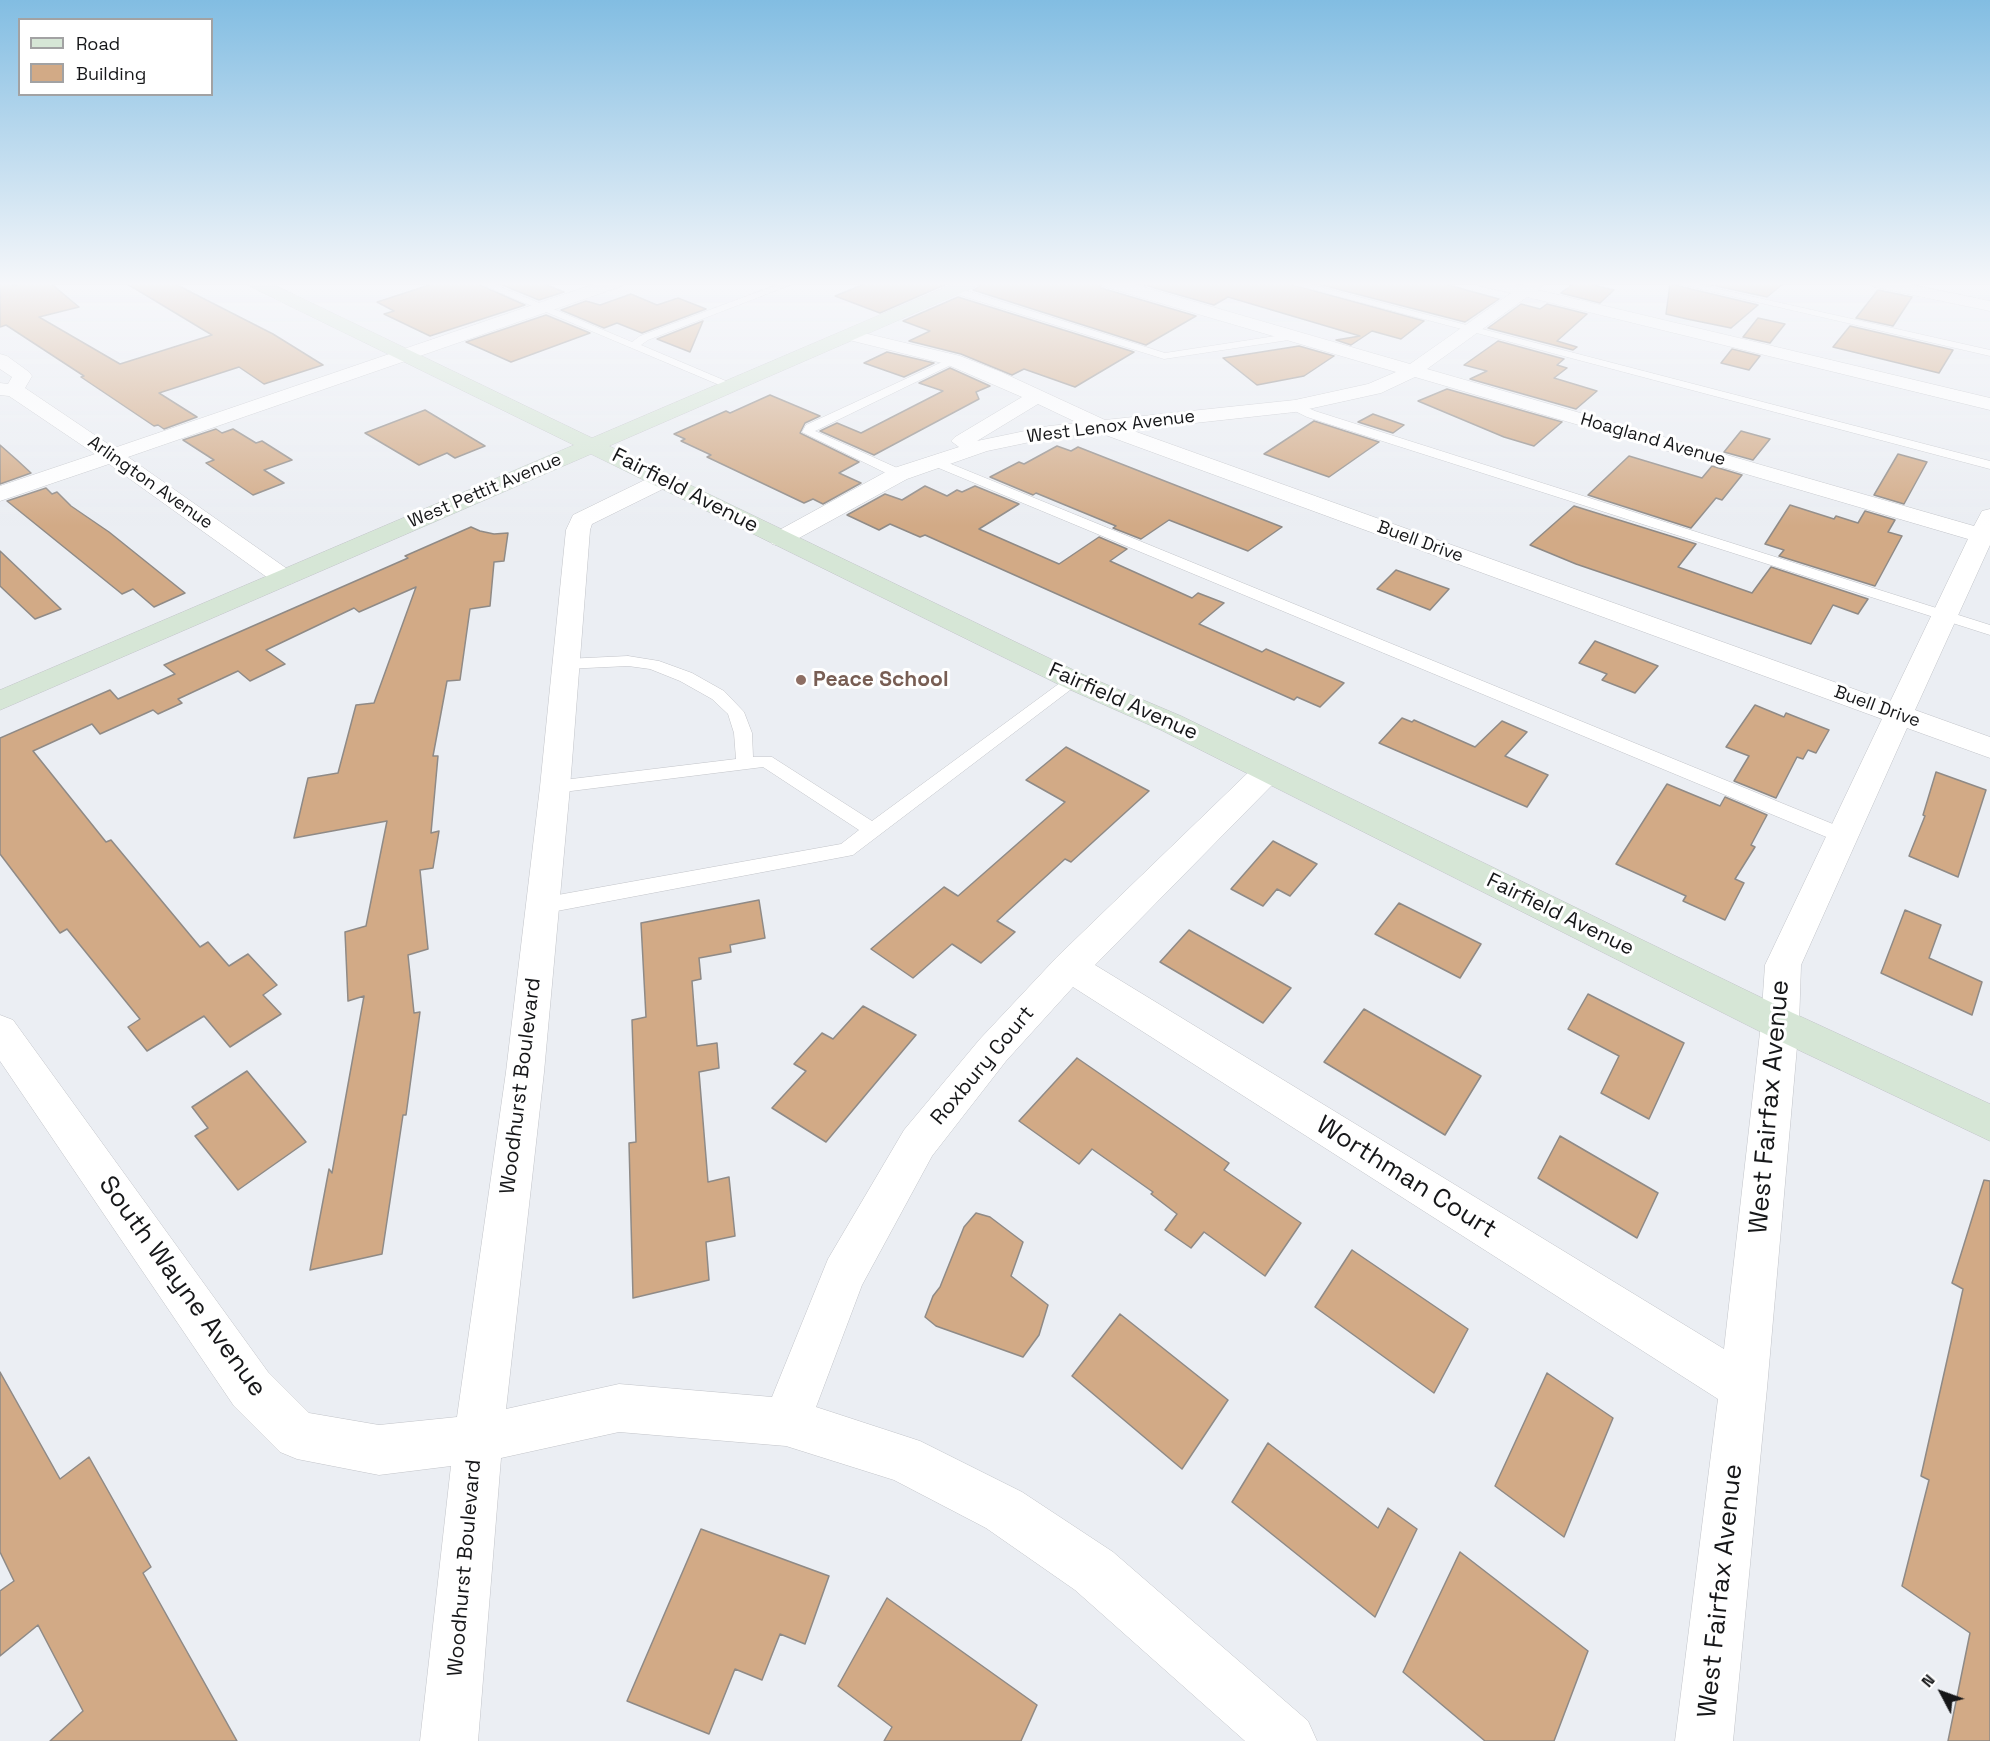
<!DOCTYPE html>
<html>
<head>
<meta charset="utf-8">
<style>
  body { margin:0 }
  #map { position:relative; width:1990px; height:1741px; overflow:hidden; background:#ebeef3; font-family:"Space Grotesk",sans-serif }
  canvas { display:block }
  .legend { position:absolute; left:18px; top:18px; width:195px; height:78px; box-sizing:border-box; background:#fff; border:2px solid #a2a2a3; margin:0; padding:8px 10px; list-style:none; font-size:18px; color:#161719 }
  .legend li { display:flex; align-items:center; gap:12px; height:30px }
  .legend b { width:30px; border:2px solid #a2a2a3 }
  .north { position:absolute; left:1912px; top:1663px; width:60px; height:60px; -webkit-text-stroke:4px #fff; paint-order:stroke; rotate:311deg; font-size:16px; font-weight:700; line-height:24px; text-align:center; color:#161719 }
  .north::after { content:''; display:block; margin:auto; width:21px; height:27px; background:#161719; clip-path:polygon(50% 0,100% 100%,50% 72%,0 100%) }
</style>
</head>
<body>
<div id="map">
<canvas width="1990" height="1741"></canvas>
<ul class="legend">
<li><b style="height:8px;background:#d6e6d6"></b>Road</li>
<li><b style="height:16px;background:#d2aa86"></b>Building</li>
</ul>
<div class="north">N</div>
</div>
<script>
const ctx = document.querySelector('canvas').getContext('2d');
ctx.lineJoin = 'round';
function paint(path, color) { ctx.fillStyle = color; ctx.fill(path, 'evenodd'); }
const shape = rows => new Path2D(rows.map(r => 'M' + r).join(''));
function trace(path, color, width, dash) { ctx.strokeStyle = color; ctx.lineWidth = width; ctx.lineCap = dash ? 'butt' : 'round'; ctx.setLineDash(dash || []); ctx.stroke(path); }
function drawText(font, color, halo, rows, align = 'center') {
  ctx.font = font + ' "Space Grotesk",sans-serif'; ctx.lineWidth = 6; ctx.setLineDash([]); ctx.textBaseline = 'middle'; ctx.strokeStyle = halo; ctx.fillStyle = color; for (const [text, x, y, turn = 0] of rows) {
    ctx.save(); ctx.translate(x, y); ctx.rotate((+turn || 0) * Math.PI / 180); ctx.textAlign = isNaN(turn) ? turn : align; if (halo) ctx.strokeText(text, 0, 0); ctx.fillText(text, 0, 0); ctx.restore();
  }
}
const building = shape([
  [0,282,7,282,14,286,30,282,49,282,79,307,39,317,120,364,212,335,124,282,171,282,273,334,323,365,264,384,239,367,159,393,197,417,164,429,158,425,154,426,81,377,84,376,6,325,0,327,0,282],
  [439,282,473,282,525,305,430,336,384,314,394,311,377,302,439,282],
  [495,282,539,282,564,292,539,300,495,282],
  [870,282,951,282,880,313,835,296,870,282],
  [981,282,1098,282,1101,288,1196,316,1146,345,973,290,979,287,981,282],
  [1134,282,1282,282,1424,321,1401,339,1372,331,1351,345,1336,340,1360,336,1228,297,1214,305,1134,282],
  [1310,282,1437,282,1499,299,1465,322,1310,282],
  [1576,282,1580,282,1614,290,1600,303,1561,293,1576,282],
  [1698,282,1785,282,1767,297,1698,282],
  [1670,284,1758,305,1731,328,1687,319,1666,314,1670,284],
  [1878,290,1912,297,1893,326,1856,318,1878,290],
  [631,294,657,305,678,298,706,309,642,333,617,323,604,328,561,310,586,301,600,305,631,294],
  [958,297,1134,352,1075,387,1024,369,1012,375,961,354,909,341,930,331,903,321,958,297],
  [1521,304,1540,309,1547,304,1587,314,1557,341,1577,347,1573,350,1488,328,1521,304],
  [546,315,590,333,511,362,466,342,546,315],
  [1758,318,1785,324,1770,343,1743,337,1758,318],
  [703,321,690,352,657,339,703,321],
  [1850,326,1953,350,1939,373,1833,347,1850,326],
  [1498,341,1564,359,1557,365,1567,368,1554,378,1597,391,1576,409,1470,379,1487,371,1464,365,1498,341],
  [1299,346,1334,356,1304,376,1257,385,1223,358,1299,346],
  [1732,349,1760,356,1749,370,1721,363,1732,349],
  [887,352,934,363,904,377,864,363,887,352],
  [950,368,990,386,976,392,979,399,874,455,820,431,837,423,861,433,943,391,919,383,950,368],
  [1447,389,1562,422,1534,446,1504,437,1418,401,1447,389],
  [770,395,820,416,805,423,800,433,859,462,839,473,861,483,823,504,813,499,804,503,707,457,711,455,681,441,685,439,674,434,726,411,730,413,770,395],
  [425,410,485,446,455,458,447,453,419,465,365,433,425,410],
  [1373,414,1404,425,1393,433,1358,422,1373,414],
  [1314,421,1379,442,1329,477,1264,454,1314,421],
  [216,429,222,433,233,429,256,443,262,441,292,460,264,470,284,483,253,495,206,463,214,460,183,440,216,429],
  [1741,431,1770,439,1753,460,1724,452,1741,431],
  [0,445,17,460,31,473,0,484,0,445],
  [1057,446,1071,451,1078,447,1282,527,1248,551,1169,520,1141,539,1113,528,1116,526,1036,493,1033,495,990,477,1019,462,1024,464,1057,446],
  [1898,454,1927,462,1904,504,1874,495,1898,454],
  [1629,456,1702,478,1712,466,1742,475,1722,500,1716,498,1691,528,1588,495,1629,456],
  [925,486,947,496,957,490,962,492,975,486,1019,504,979,529,1059,564,1099,537,1127,549,1110,561,1192,598,1198,593,1224,603,1199,624,1262,652,1266,649,1344,683,1320,707,1297,697,1294,700,925,535,920,537,890,524,879,530,847,515,885,494,902,500,925,486],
  [46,488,52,494,57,492,71,506,109,532,185,593,154,607,133,589,122,594,7,501,46,488],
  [1790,505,1834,519,1836,516,1858,523,1865,511,1895,520,1888,532,1902,536,1875,586,1779,556,1784,550,1765,544,1790,505],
  [1574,506,1696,544,1678,567,1752,593,1771,567,1868,599,1858,614,1833,605,1811,644,1576,564,1530,545,1574,506],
  [471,527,480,531,494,534,508,533,504,561,494,562,490,606,470,609,460,680,447,681,433,756,438,756,431,833,439,831,433,868,420,870,428,949,408,955,414,1013,420,1012,406,1115,403,1115,382,1254,310,1270,329,1169,332,1173,364,996,348,1001,345,932,366,926,387,821,294,838,308,778,338,773,356,705,374,703,416,587,359,612,354,608,266,650,285,664,250,681,238,671,178,699,182,703,158,714,153,710,100,734,92,724,33,751,106,842,111,840,200,947,208,942,229,966,248,954,277,985,263,995,281,1014,230,1047,204,1016,147,1051,128,1027,140,1019,67,929,60,933,0,854,0,738,110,690,118,699,175,674,164,665,408,558,405,556,471,527],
  [0,551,61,609,35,619,0,586,0,551],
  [1396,570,1449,589,1430,610,1377,589,1396,570],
  [1595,641,1658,666,1635,693,1602,680,1607,674,1579,663,1595,641],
  [1755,705,1784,717,1786,713,1829,730,1816,753,1808,750,1803,759,1797,757,1776,798,1734,781,1749,756,1726,747,1755,705],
  [1402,718,1412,722,1414,720,1475,747,1502,721,1527,732,1505,756,1548,775,1527,807,1379,743,1402,718],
  [1066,747,1149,791,1071,862,1065,859,997,921,1015,932,981,963,952,944,913,978,871,949,944,887,958,896,1065,802,1026,780,1066,747],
  [1936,772,1986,790,1958,877,1909,856,1925,816,1923,815,1936,772],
  [1667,784,1720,806,1725,797,1767,815,1751,845,1755,847,1735,879,1744,883,1725,920,1683,901,1686,896,1616,864,1667,784],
  [1273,841,1317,864,1290,896,1277,889,1263,906,1231,889,1273,841],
  [759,900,765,938,730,945,731,952,699,958,701,979,692,981,697,1046,717,1043,719,1068,699,1072,708,1182,729,1177,735,1236,706,1242,709,1280,633,1298,629,1143,636,1142,632,1020,646,1017,641,923,759,900],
  [1399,903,1481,944,1460,978,1375,934,1399,903],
  [1905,910,1941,925,1929,958,1982,982,1972,1015,1881,973,1905,910],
  [1189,930,1291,988,1263,1023,1160,962,1189,930],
  [1588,994,1684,1043,1649,1119,1601,1093,1619,1056,1568,1029,1588,994],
  [863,1006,916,1035,826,1142,772,1108,806,1071,794,1064,822,1033,833,1039,863,1006],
  [1364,1009,1481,1076,1445,1135,1324,1062,1364,1009],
  [1077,1058,1229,1163,1224,1170,1301,1223,1265,1276,1204,1232,1191,1248,1165,1230,1177,1214,1151,1194,1153,1192,1092,1149,1079,1164,1019,1121,1077,1058],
  [247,1071,306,1142,238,1190,195,1136,208,1128,192,1107,247,1071],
  [1560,1136,1658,1193,1637,1238,1538,1178,1560,1136],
  [1984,1180,1990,1181,1990,1741,1948,1741,1970,1633,1902,1586,1929,1480,1921,1476,1963,1289,1952,1283,1984,1180],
  [976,1213,990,1217,1023,1242,1011,1276,1048,1305,1039,1335,1023,1357,936,1326,925,1317,933,1296,940,1287,964,1227,976,1213],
  [1352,1250,1468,1329,1434,1393,1315,1307,1352,1250],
  [1120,1314,1228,1400,1182,1469,1072,1376,1120,1314],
  [0,1372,60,1479,89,1457,151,1567,143,1573,237,1741,50,1741,83,1711,38,1625,0,1656,0,1591,14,1581,0,1552,0,1372],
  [1547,1373,1613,1418,1564,1537,1495,1486,1547,1373],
  [1268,1443,1378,1528,1388,1508,1417,1529,1375,1617,1232,1502,1268,1443],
  [701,1529,829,1576,805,1644,780,1634,762,1680,735,1669,709,1734,627,1701,701,1529],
  [1460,1552,1588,1651,1554,1741,1485,1741,1403,1672,1460,1552],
  [887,1598,1037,1705,1021,1741,884,1741,892,1727,838,1686,887,1598]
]);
const lane = shape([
  [475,282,489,282,632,342,640,336,784,282,798,282,648,340,641,345,733,384,733,388,729,389,475,282],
  [1284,282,1301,282,1990,461,1990,469,1284,282],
  [1670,282,1688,282,1990,350,1990,356,1670,282],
  [950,288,958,288,1165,353,1295,333,1300,336,1295,339,1164,359,950,292,950,288],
  [953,357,959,360,957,362,815,431,904,471,906,474,904,477,894,477,802,432,806,425,953,357],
  [1295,402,1315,411,1990,625,1990,635,1307,417,1291,409,1291,403,1295,402],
  [934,457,1850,831,1852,836,1850,841,1843,843,1836,841,929,464,928,461,929,458,934,457],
  [628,656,659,661,692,673,724,691,744,712,752,733,753,757,772,757,872,821,1068,677,1074,676,1082,681,853,855,541,914,534,911,531,906,534,901,541,898,841,844,859,830,763,767,555,793,549,791,546,787,549,783,555,781,736,759,734,733,728,714,712,699,680,681,650,669,628,666,565,669,557,664,565,659,628,656]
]);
const street = shape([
  [600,282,624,282,622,286,128,457,293,573,296,578,293,583,284,585,275,583,109,464,0,501,0,486,95,454,9,396,0,395,0,383,8,384,12,377,0,369,0,354,7,356,29,372,32,376,25,388,114,448,600,282],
  [1100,282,1126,282,1410,364,1511,293,1479,286,1477,282,1506,282,1522,286,1527,282,1546,282,1538,290,1990,398,1990,410,1527,297,1427,369,1974,526,1982,511,1990,509,1990,545,1915,710,1990,737,1990,758,1907,728,1801,965,1799,1024,1767,1388,1733,1741,1675,1741,1718,1399,1073,987,1006,1061,932,1156,862,1285,816,1407,920,1441,1022,1492,1113,1552,1308,1721,1317,1741,1245,1741,1075,1590,986,1528,894,1480,786,1446,619,1432,501,1458,478,1741,420,1741,451,1466,379,1475,297,1459,280,1452,234,1406,0,1061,0,1015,13,1020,268,1372,309,1413,379,1425,457,1417,506,1072,540,787,566,530,573,515,655,475,663,473,671,475,674,480,671,485,592,524,590,530,570,787,544,1072,506,1409,619,1384,772,1397,828,1259,904,1130,980,1039,1057,957,1257,764,1268,761,1279,764,1283,771,1279,778,1095,965,1724,1349,1761,1024,1765,965,1882,719,1100,433,1049,438,987,451,907,479,788,544,780,546,772,544,768,539,772,534,891,469,959,447,951,441,955,437,1022,397,946,364,845,339,842,335,845,331,851,330,960,356,1001,372,1105,420,1295,400,1368,384,1396,372,1102,286,1100,282],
  [1415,377,1968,539,1890,702,1131,430,1295,412,1381,393,1415,377],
  [1038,404,1078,423,1049,426,977,441,1038,404],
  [1866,282,1899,282,1990,301,1990,311,1874,287,1866,282]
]);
const secondary = shape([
  [247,282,268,282,592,438,957,282,979,282,977,286,609,446,1084,675,1181,716,1793,1013,1990,1104,1990,1141,1767,1035,1161,730,1064,687,591,454,0,710,0,690,574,445,249,286,247,282]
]);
const markers = [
  [801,680,6,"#8d6e63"]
];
const farStreetnames = [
  ["West Lenox Avenue",1111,427,-7],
  ["Hoagland Avenue",1653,440,16],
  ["Arlington Avenue",150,483,35],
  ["West Pettit Avenue",485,491,-23],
  ["Buell Drive",1420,542,20],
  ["Buell Drive",1877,707,20]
];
const streetNames = [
  ["Fairfield Avenue",685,491,27],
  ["Fairfield Avenue",1123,702,24],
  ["Fairfield Avenue",1560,915,26],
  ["Roxbury Court",983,1066,-50],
  ["Woodhurst Boulevard",521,1086,-83],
  ["Woodhurst Boulevard",465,1568,-85]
];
const educationNames = [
  ["Peace School",813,680]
];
const nearStreetnames = [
  ["West Fairfax Avenue",1770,1107,-85],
  ["Worthman Court",1406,1178,32],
  ["South Wayne Avenue",182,1287,54],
  ["West Fairfax Avenue",1721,1591,-84]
];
paint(building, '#d2aa86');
trace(building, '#8f8a86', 1.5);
trace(lane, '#c2c4c9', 1);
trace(street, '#c2c4c9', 1);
trace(secondary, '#c2c4c9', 1);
paint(lane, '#fff');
paint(street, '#fff');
paint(secondary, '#d6e6d6');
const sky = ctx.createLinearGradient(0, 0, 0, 526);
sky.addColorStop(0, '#82bde2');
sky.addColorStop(0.54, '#f6f7fa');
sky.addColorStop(1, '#f6f7fa00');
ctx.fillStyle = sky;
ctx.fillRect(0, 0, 1990, 526);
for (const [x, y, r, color] of markers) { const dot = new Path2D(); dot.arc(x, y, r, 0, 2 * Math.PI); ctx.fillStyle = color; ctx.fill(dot); trace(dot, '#fff', 2); }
drawText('18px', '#161719', '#fff', farStreetnames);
drawText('21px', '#161719', '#fff', streetNames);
drawText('bold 21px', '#785e54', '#fff', educationNames, 'left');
drawText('26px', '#161719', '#fff', nearStreetnames);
</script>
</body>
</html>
